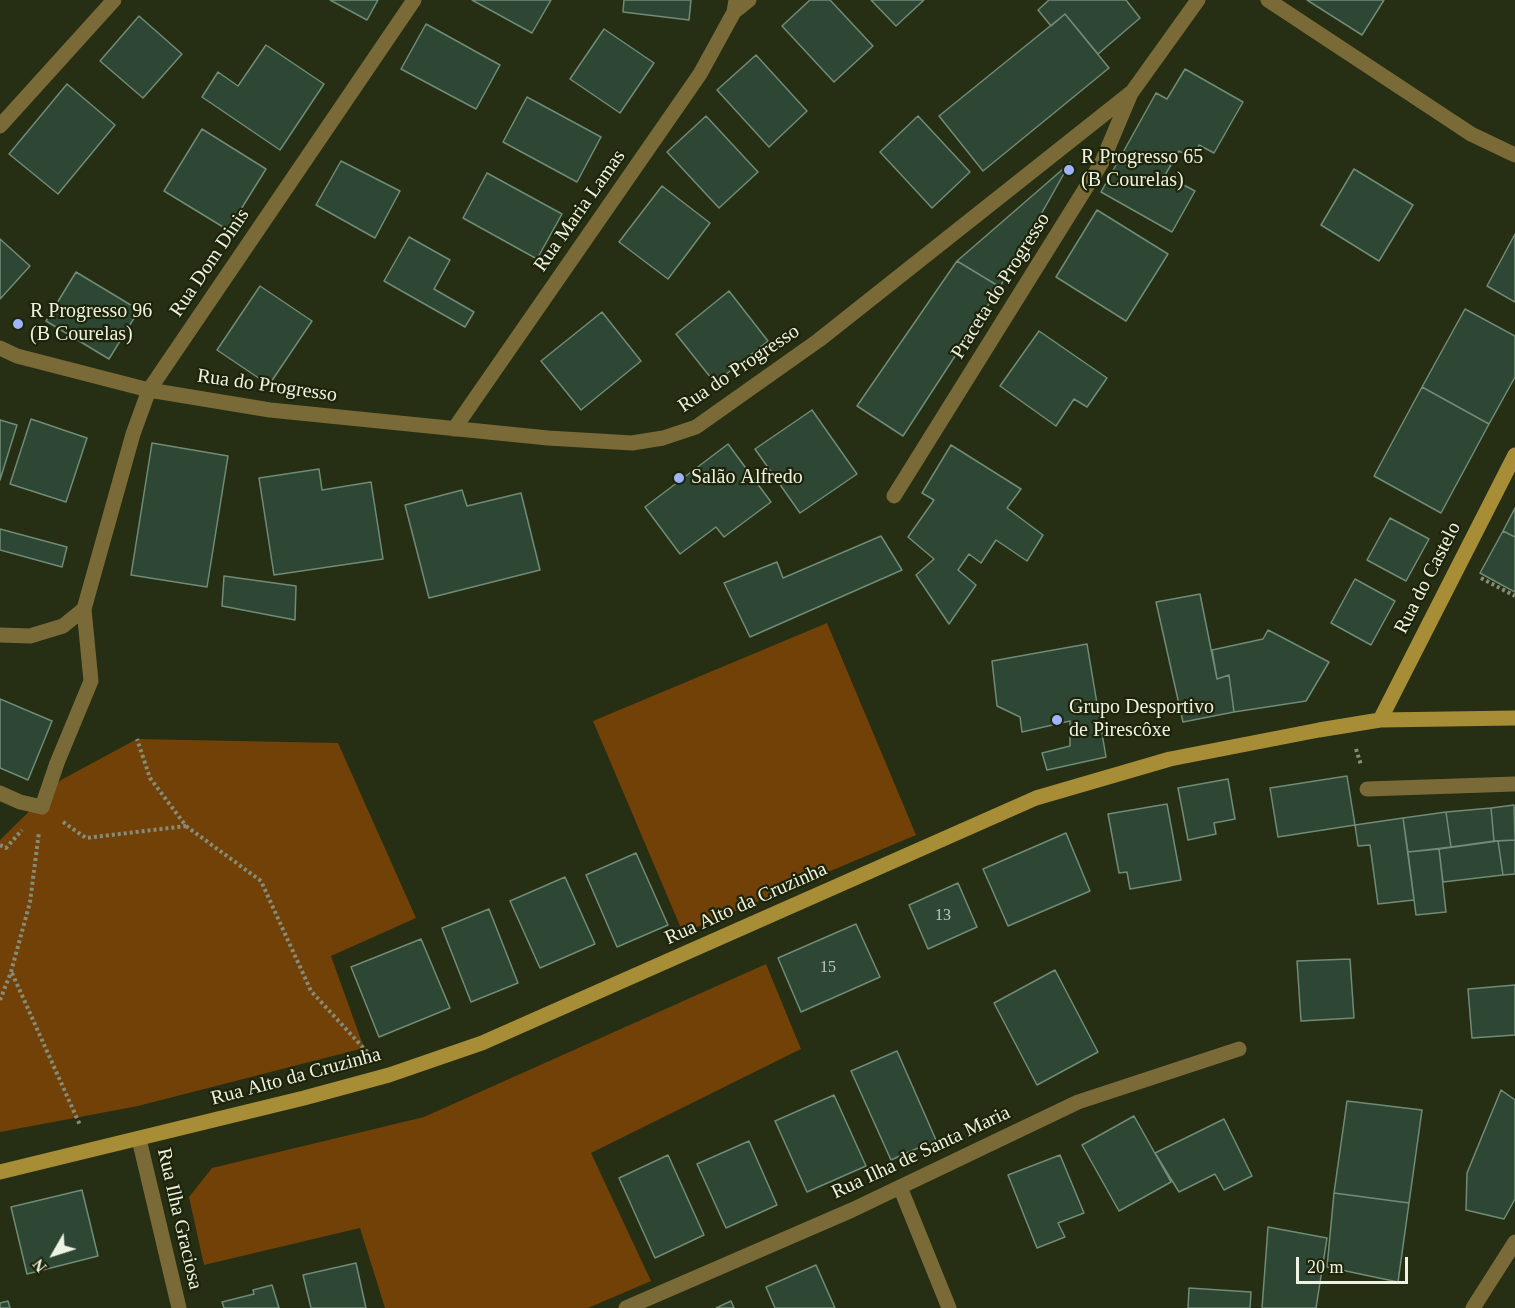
<!DOCTYPE html>
<html>
<head>
<meta charset="utf-8">
<style>
  body { margin:0 }
  #map { position:relative; width:1515px; height:1308px; overflow:hidden; background:#262e13; font-family:Georgia,serif }
  canvas { display:block }
  .north { position:absolute; left:24px; top:1224px; width:60px; height:60px; -webkit-text-stroke:4px #1d2409; paint-order:stroke; rotate:231deg; font-size:16px; font-weight:700; line-height:24px; text-align:center; color:#edf2e2 }
  .north::after { content:''; display:block; margin:auto; width:21px; height:27px; background:#edf2e2; clip-path:polygon(50% 0,100% 100%,50% 72%,0 100%) }
  .scale { position:absolute; left:1296px; top:1257px; width:112px; height:27px; box-sizing:border-box; border:3px solid #edf2e2; border-top:0; padding-left:8px; font-size:18px; line-height:21px; white-space:nowrap; color:#edf2e2; -webkit-text-stroke:4px #1d2409; paint-order:stroke }
</style>
</head>
<body>
<div id="map">
<canvas width="1515" height="1308"></canvas>
<div class="north">N</div>
<div class="scale">20 m</div>
</div>
<script>
const ctx = document.querySelector('canvas').getContext('2d');
ctx.lineJoin = 'round';
function paint(path, color) { ctx.fillStyle = color; ctx.fill(path, 'evenodd'); }
const shape = rows => new Path2D(rows.map(r => 'M' + r).join(''));
function trace(path, color, width, dash) { ctx.strokeStyle = color; ctx.lineWidth = width; ctx.lineCap = dash ? 'butt' : 'round'; ctx.setLineDash(dash || []); ctx.stroke(path); }
function drawText(font, color, halo, rows, align = 'center') {
  ctx.font = font + ' Georgia,serif'; ctx.lineWidth = 4.5; ctx.setLineDash([]); ctx.textBaseline = 'middle'; ctx.strokeStyle = halo; ctx.fillStyle = color; for (const [text, x, y, turn = 0] of rows) {
    ctx.save(); ctx.translate(x, y); ctx.rotate((+turn || 0) * Math.PI / 180); ctx.textAlign = isNaN(turn) ? turn : align; if (halo) ctx.strokeText(text, 0, 0); ctx.fillText(text, 0, 0); ctx.restore();
  }
}
const green = shape([
  [827,623,916,835,683,933,593,721],
  [137,739,338,743,416,918,331,956,364,1048,138,1106,0,1132,0,840,61,780],
  [766,964,801,1049,591,1153,651,1281,588,1308,385,1308,360,1228,204,1265,189,1197,212,1168,424,1117]
]);
const building = shape([
  [330,0,378,0,367,20,330,0],
  [472,0,551,0,532,33,472,0],
  [624,0,691,0,689,20,623,12,624,0],
  [810,0,830,0,873,46,834,82,782,26,810,0],
  [871,0,924,0,896,26,871,0],
  [1049,0,1126,0,1140,18,1098,54,1065,14,1051,26,1038,10,1049,0],
  [1307,0,1384,0,1362,35,1307,0],
  [1065,14,1109,68,983,171,939,116,1065,14],
  [139,16,182,54,143,98,100,61,139,16],
  [426,24,500,65,476,109,401,69,426,24],
  [604,29,654,63,620,113,570,79,604,29],
  [266,45,324,84,280,150,202,97,218,72,238,86,266,45],
  [756,55,807,111,769,147,717,90,756,55],
  [1185,69,1243,102,1214,153,1199,145,1192,158,1179,151,1165,175,1195,191,1172,232,1101,192,1156,93,1167,99,1185,69],
  [67,84,115,125,58,194,9,154,67,84],
  [527,97,601,137,577,182,503,142,527,97],
  [706,116,758,172,719,208,667,152,706,116],
  [918,116,970,172,932,208,880,152,918,116],
  [202,129,266,169,228,230,164,191,202,129],
  [341,161,400,191,375,238,316,205,341,161],
  [1070,163,1000,287,957,261,1070,163],
  [1354,169,1413,205,1379,261,1321,225,1354,169],
  [487,173,562,214,537,259,463,218,487,173],
  [662,186,710,223,668,279,619,242,662,186],
  [1097,210,1168,254,1126,321,1056,277,1097,210],
  [1515,234,1515,302,1487,286,1515,234],
  [409,237,450,260,434,289,474,312,465,327,384,281,409,237],
  [0,239,30,266,0,299,0,239],
  [957,261,1000,287,903,436,857,406,957,261],
  [76,272,139,310,109,359,46,321,76,272],
  [260,286,312,321,269,385,217,350,260,286],
  [729,291,768,341,715,383,676,334,729,291],
  [1465,309,1515,336,1515,377,1489,424,1422,387,1465,309],
  [602,312,641,361,581,410,541,361,602,312],
  [1039,331,1107,378,1087,407,1074,399,1056,426,1000,386,1039,331],
  [1422,387,1489,424,1441,513,1374,476,1422,387],
  [812,410,857,474,800,513,755,449,812,410],
  [31,419,87,438,66,502,10,484,31,419],
  [0,420,17,425,0,480,0,420],
  [152,443,228,456,207,587,131,575,152,443],
  [728,444,771,502,724,537,716,527,680,554,645,507,728,444],
  [951,445,1021,489,1007,508,1043,535,1027,561,996,540,981,563,969,554,958,570,976,585,949,624,916,575,934,559,908,537,934,500,922,493,951,445],
  [319,469,322,490,371,482,383,559,274,575,259,478,319,469],
  [462,490,467,506,521,493,540,570,429,598,405,505,462,490],
  [1515,508,1515,537,1503,531,1515,508],
  [1390,518,1429,539,1406,581,1367,560,1390,518],
  [0,529,67,547,62,567,0,550,0,529],
  [1503,531,1515,537,1515,592,1480,573,1503,531],
  [881,536,902,570,750,637,724,583,777,562,783,578,881,536],
  [224,576,296,586,295,620,222,606,224,576],
  [1355,579,1395,601,1371,645,1331,623,1355,579],
  [1200,594,1217,679,1229,675,1234,712,1183,722,1156,602,1200,594],
  [1268,630,1329,662,1306,701,1234,712,1229,675,1217,679,1212,650,1263,639,1268,630],
  [1087,644,1106,757,1047,770,1042,753,1070,746,1070,721,1022,732,1020,717,997,706,992,661,1087,644],
  [0,699,52,721,28,780,0,768,0,699],
  [1347,776,1355,825,1278,837,1270,788,1347,776],
  [1228,779,1235,819,1214,823,1216,834,1188,840,1178,788,1228,779],
  [1167,804,1181,880,1130,889,1127,872,1119,873,1108,814,1167,804],
  [1514,805,1515,840,1494,841,1491,808,1514,805],
  [1491,808,1494,841,1451,847,1446,812,1491,808],
  [1446,812,1451,847,1408,852,1403,818,1446,812],
  [1403,818,1414,900,1378,904,1370,845,1358,846,1355,825,1403,818],
  [1066,833,1090,891,1008,926,983,869,1066,833],
  [1515,840,1515,874,1503,875,1498,841,1515,840],
  [1498,841,1503,875,1443,882,1439,849,1498,841],
  [1439,849,1446,912,1416,915,1408,852,1439,849],
  [636,853,668,925,617,947,586,875,636,853],
  [565,877,595,944,540,968,510,901,565,877],
  [958,883,977,927,928,949,909,905,958,883],
  [489,909,518,983,471,1002,442,928,489,909],
  [856,924,880,977,801,1012,778,958,856,924],
  [421,939,450,1008,379,1037,351,967,421,939],
  [1350,959,1354,1018,1301,1021,1297,961,1350,959],
  [1055,970,1098,1052,1037,1085,994,1003,1055,970],
  [1515,985,1515,1035,1472,1038,1468,989,1515,985],
  [897,1051,936,1140,891,1160,851,1071,897,1051],
  [1501,1090,1515,1100,1515,1199,1504,1219,1466,1210,1467,1173,1501,1090],
  [834,1095,866,1166,807,1192,775,1121,834,1095],
  [1347,1101,1422,1110,1409,1203,1334,1193,1347,1101],
  [1134,1116,1171,1182,1119,1211,1082,1145,1134,1116],
  [1224,1119,1252,1176,1224,1190,1215,1174,1179,1192,1155,1153,1224,1119],
  [749,1141,777,1205,726,1228,697,1164,749,1141],
  [668,1155,704,1235,655,1258,619,1178,668,1155],
  [1060,1155,1084,1213,1058,1223,1065,1237,1037,1248,1008,1175,1060,1155],
  [82,1190,98,1256,27,1274,11,1207,82,1190],
  [1334,1193,1409,1203,1398,1282,1327,1267,1334,1193],
  [1268,1227,1327,1238,1316,1308,1262,1308,1268,1227],
  [356,1263,366,1308,311,1308,303,1275,356,1263],
  [816,1265,835,1308,775,1308,766,1287,816,1265],
  [272,1285,279,1308,224,1308,222,1302,254,1294,253,1290,272,1285],
  [1189,1288,1251,1292,1250,1308,1188,1308,1189,1288],
  [8,1301,10,1308,0,1308,0,1303,8,1301],
  [731,1301,734,1308,716,1308,731,1301]
]);
const path = shape([
  [1481,578,1515,596],
  [1356,749,1361,765],
  [63,822,86,838,186,826,150,778,137,739],
  [186,826,261,881,311,991,369,1054],
  [0,845,6,848,22,830],
  [12,973,80,1125],
  [0,1000,11,972,30,902,39,832]
]);
const lane = shape([
  [0,793,20,802,42,807]
]);
const street = shape([
  [736,0,734,12,749,0],
  [1268,0,1471,134,1515,155],
  [0,126,114,0],
  [0,348,17,356,149,390,270,410,548,438,632,443,663,438,696,427,819,340,1132,92,1198,0],
  [454,429,700,74,734,12],
  [894,496,1102,162,1131,93],
  [0,635,30,636,63,626,84,609],
  [1367,789,1515,784],
  [42,807,57,763,91,681,84,609,133,434,149,390,414,0],
  [139,1139,179,1308],
  [900,1187,949,1308],
  [626,1308,852,1210,1078,1102,1239,1049],
  [1473,1308,1515,1242]
]);
const secondary = shape([
  [1380,720,1515,455],
  [0,1172,304,1098,389,1075,482,1043,1036,798,1170,759,1319,730,1380,720,1515,718]
]);
const markers = [
  [1069,170,6,"#9eb4fd"],
  [18,324,6,"#9eb4fd"],
  [679,478,6,"#9eb4fd"],
  [1057,720,6,"#9eb4fd"]
];
const numberNames = [
  ["13",943,916],
  ["15",828,968]
];
const poiNames = [
  ["R Progresso 65",1081,158],
  ["(B Courelas)",1081,181],
  ["R Progresso 96",30,312],
  ["(B Courelas)",30,335],
  ["Salão Alfredo",691,478],
  ["Grupo Desportivo",1069,708],
  ["de Pirescôxe",1069,731]
];
const streetNames = [
  ["Rua Maria Lamas",580,211,-55],
  ["Rua Dom Dinis",210,263,-56],
  ["Praceta do Progresso",1001,286,-58],
  ["Rua do Progresso",739,369,-34],
  ["Rua do Progresso",267,386,8],
  ["Rua do Castelo",1428,578,-63],
  ["Rua Alto da Cruzinha",746,904,-24],
  ["Rua Alto da Cruzinha",296,1077,-15],
  ["Rua Ilha de Santa Maria",921,1153,-25],
  ["Rua Ilha Graciosa",179,1219,77]
];
paint(green, '#724108');
paint(building, '#2d4734');
trace(building, '#708c76', 1.5);
trace(path, '#868c76', 4, [3, 3]);
trace(lane, '#7a6a37', 15);
trace(street, '#7a6a37', 15);
trace(secondary, '#a78d35', 15);
for (const [x, y, r, color] of markers) { const dot = new Path2D(); dot.arc(x, y, r, 0, 2 * Math.PI); ctx.fillStyle = color; ctx.fill(dot); trace(dot, '#1d2409', 2); }
drawText('16px', '#bdc7b6', null, numberNames);
drawText('20px', '#edf2e2', '#1d2409', poiNames, 'left');
drawText('20px', '#edf2e2', '#1d2409', streetNames);
</script>
</body>
</html>
